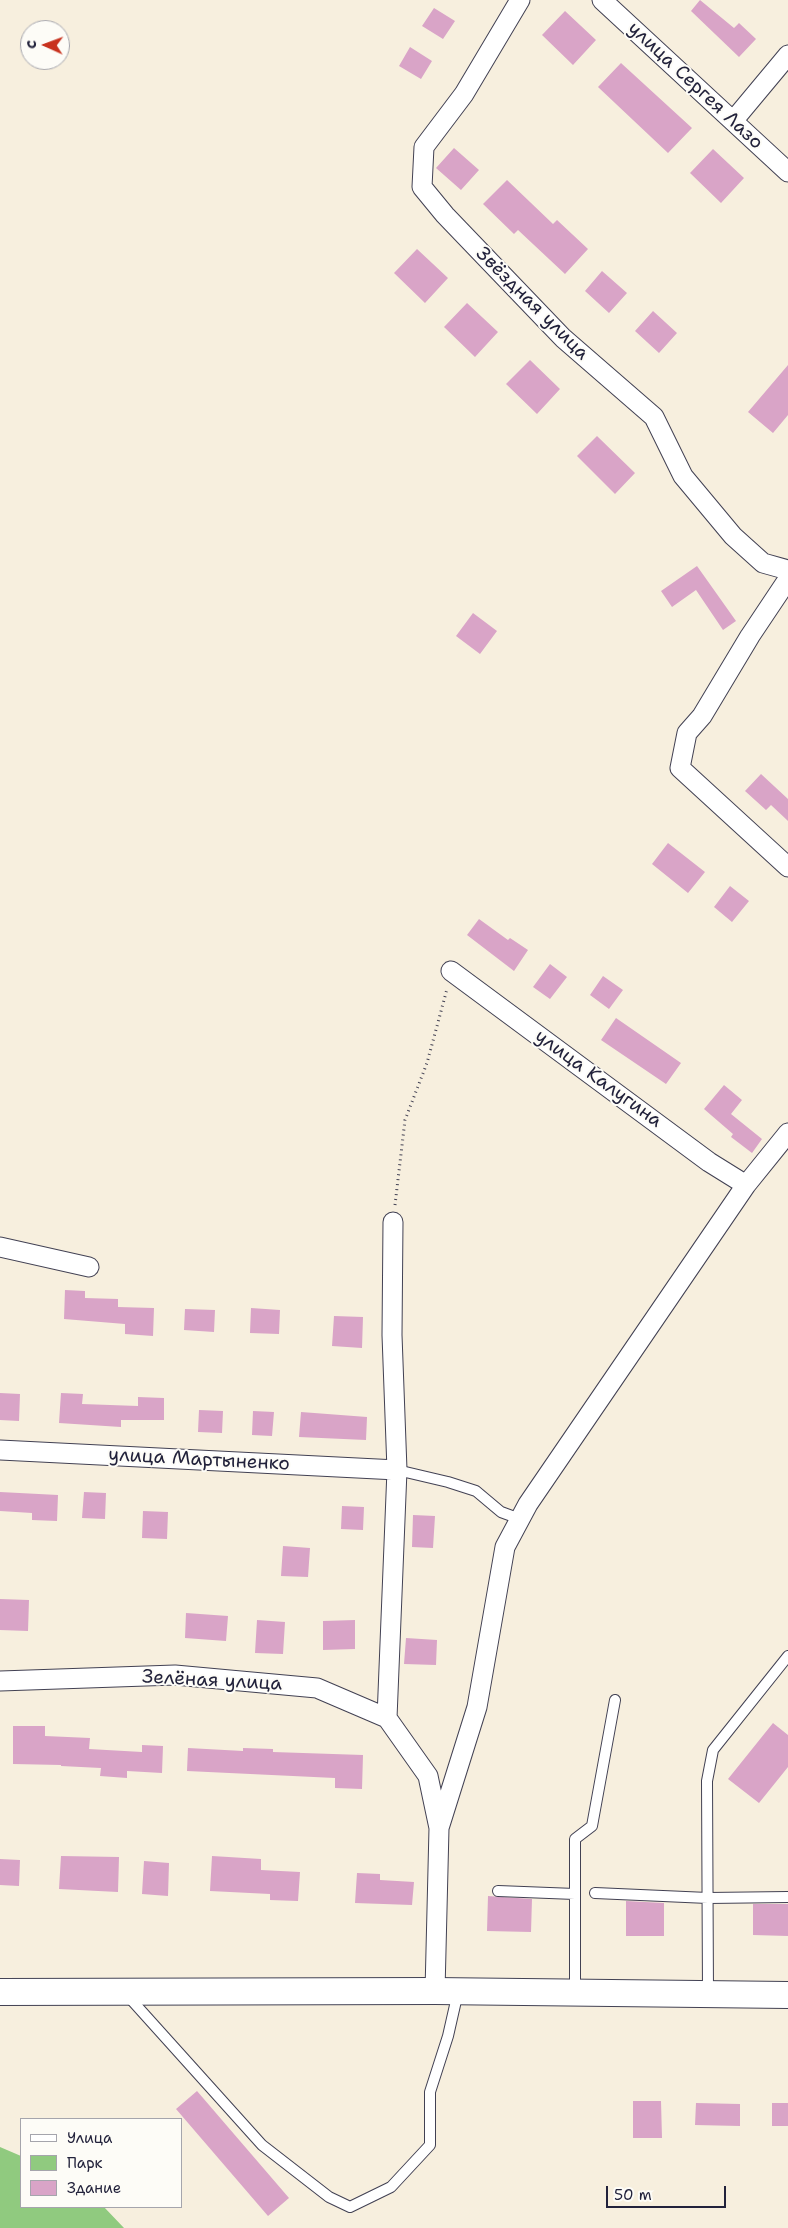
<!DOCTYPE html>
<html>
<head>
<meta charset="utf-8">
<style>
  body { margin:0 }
  #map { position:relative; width:788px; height:2228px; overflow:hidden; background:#f7efde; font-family:"Shantell Sans",sans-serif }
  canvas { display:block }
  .legend { position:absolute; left:20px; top:2118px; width:162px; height:90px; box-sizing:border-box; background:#fdfcf7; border:1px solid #a5a5ac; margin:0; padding:6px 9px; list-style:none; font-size:15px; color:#22223b }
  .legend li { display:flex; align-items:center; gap:10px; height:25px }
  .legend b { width:25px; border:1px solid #a5a5ac }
  .north { position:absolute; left:20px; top:20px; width:50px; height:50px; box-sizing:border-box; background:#fdfcf7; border:1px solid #a5a5ac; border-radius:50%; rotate:272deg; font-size:14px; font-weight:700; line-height:20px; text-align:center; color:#22223b }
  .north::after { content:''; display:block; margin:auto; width:18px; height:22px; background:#c8321e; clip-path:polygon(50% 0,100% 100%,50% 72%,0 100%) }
  .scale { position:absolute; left:606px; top:2186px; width:120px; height:22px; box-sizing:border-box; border:2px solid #22223b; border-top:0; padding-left:6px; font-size:15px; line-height:18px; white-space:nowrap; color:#22223b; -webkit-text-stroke:4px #fdfcf7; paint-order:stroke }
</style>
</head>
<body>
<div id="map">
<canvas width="788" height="2228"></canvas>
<ul class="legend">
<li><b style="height:6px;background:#fff"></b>Улица</li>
<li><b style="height:14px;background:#90ca7f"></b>Парк</li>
<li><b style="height:14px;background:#d9a4c7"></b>Здание</li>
</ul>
<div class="north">С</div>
<div class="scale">50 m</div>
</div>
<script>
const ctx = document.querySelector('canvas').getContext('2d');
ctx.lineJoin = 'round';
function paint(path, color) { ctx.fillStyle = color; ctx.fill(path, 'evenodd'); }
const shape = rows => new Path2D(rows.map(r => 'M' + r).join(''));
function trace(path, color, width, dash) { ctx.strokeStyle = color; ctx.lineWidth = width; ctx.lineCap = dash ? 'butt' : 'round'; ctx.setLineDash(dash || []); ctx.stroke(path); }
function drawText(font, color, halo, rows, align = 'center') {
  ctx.font = font + ' "Shantell Sans",sans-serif'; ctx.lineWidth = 4; ctx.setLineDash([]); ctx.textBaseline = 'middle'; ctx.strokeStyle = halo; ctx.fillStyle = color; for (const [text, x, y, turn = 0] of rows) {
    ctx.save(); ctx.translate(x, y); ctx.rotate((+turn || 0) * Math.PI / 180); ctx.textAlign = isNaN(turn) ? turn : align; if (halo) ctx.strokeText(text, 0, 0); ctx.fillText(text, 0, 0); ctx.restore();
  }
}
const green = shape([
  [0,2147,21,2156,21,2207,104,2207,124,2228,0,2228]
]);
const building = shape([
  [700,0,734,28,739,23,756,39,739,57,691,11],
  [434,8,455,21,443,39,422,26],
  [565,11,596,40,573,65,542,35],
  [410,47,432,61,421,79,399,66],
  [621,63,692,128,668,153,598,87],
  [454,148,479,170,461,190,436,168],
  [713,149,744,178,721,203,690,173],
  [507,180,553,224,557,220,588,249,565,274,518,230,514,234,483,204],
  [417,249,448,278,425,303,394,273],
  [602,271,627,293,609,313,585,291],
  [467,303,498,332,475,357,444,327],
  [653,311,677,333,659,353,635,331],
  [530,360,560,389,537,414,506,384],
  [788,365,788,415,773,433,748,412],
  [597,436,635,473,615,494,577,456],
  [697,566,736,621,723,630,696,590,672,607,661,591],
  [473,613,497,631,480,654,456,636],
  [761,774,788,799,788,821,771,805,766,810,745,791],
  [668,843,705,872,688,893,652,864],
  [730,886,749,901,732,922,714,907],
  [479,919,508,940,510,938,528,950,514,971,467,935],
  [550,964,567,977,550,999,533,987],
  [603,976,623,990,609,1009,590,995],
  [616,1018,681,1063,666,1084,601,1040],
  [724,1085,742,1100,731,1114,762,1139,752,1153,731,1137,733,1134,704,1109],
  [65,1290,85,1291,85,1298,118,1299,118,1307,154,1308,153,1336,125,1334,125,1324,64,1319],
  [251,1308,280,1310,279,1334,250,1333],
  [185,1309,215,1310,214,1332,184,1330],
  [334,1316,363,1317,362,1348,332,1346],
  [0,1393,20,1394,19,1421,0,1420],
  [61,1393,83,1394,82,1404,138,1406,138,1397,164,1398,164,1420,121,1420,121,1427,59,1423],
  [199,1410,223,1411,222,1433,198,1432],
  [253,1411,274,1412,272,1436,252,1435],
  [301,1412,367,1417,366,1440,299,1437],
  [0,1492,58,1495,57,1521,32,1520,32,1513,0,1511],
  [84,1492,106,1493,105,1519,82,1518],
  [342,1506,364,1507,363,1530,341,1529],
  [143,1511,168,1512,167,1539,142,1538],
  [413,1515,435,1516,433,1548,412,1547],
  [283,1546,310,1548,308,1577,281,1576],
  [0,1599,29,1600,28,1631,0,1630],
  [186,1613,228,1616,226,1641,185,1638],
  [257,1620,285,1622,283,1654,255,1653],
  [355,1620,355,1649,323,1650,323,1621],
  [406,1638,437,1640,436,1665,404,1664],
  [773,1723,788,1735,788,1767,759,1803,728,1779],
  [13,1726,45,1726,45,1736,90,1738,89,1749,142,1752,142,1745,163,1746,162,1773,127,1771,127,1778,100,1776,101,1768,61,1766,61,1765,13,1764],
  [188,1748,243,1751,243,1748,273,1749,273,1752,363,1755,362,1789,335,1788,335,1778,187,1771],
  [61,1856,119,1857,118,1892,59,1889],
  [212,1856,261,1859,261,1870,300,1872,298,1901,270,1900,270,1894,210,1891],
  [0,1859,20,1860,19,1886,0,1885],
  [144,1861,169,1863,168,1896,142,1894],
  [357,1873,380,1874,380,1880,414,1882,412,1905,355,1903],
  [488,1896,532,1899,531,1932,487,1931],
  [626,1901,664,1903,664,1936,626,1936],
  [753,1904,788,1904,788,1936,753,1935],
  [197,2091,289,2198,268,2216,176,2109],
  [633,2101,661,2101,662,2138,633,2138],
  [696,2103,740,2104,740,2126,695,2125],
  [772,2103,788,2103,788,2126,772,2126]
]);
const path = shape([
  [395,1205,405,1120,427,1063,447,989]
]);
const service = shape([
  [397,1470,448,1482,476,1491,501,1512,520,1519],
  [498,1891,575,1894],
  [595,1893,708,1898,788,1897],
  [575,1992,575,1839,592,1826,615,1700],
  [708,1993,707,1781,713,1750,788,1656],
  [127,1995,262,2145,329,2197,350,2207,391,2187,430,2145,430,2092,448,2036,458,1992]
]);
const minor = shape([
  [520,0,464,94,424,147,422,187,445,215,563,338,654,417,683,476,733,536,763,563,788,570],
  [602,0,788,172],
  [733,121,788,55],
  [788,579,750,636,702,716,687,733,680,768,788,867],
  [451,971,709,1162,746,1185],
  [393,1222,392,1335,397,1470,387,1718,428,1776,439,1828,435,1991],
  [0,1247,89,1267],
  [0,1450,397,1470],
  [0,1681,175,1675,317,1688,387,1718],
  [439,1828,477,1707,505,1547,528,1504,746,1185,788,1133]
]);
const secondary = shape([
  [0,1992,435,1991,788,1995]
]);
const streetNames = [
  ["улица Сергея Лазо",695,86,43],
  ["Звёздная улица",532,304,45],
  ["улица Калугина",598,1079,36],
  ["улица Мартыненко",199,1460,3],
  ["Зелёная улица",212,1681,3]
];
paint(green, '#90ca7f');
paint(building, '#d9a4c7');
trace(service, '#424153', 12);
trace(minor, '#424153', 21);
trace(secondary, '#424153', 28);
trace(path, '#424153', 3, [1, 4]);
trace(service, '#fff', 10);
trace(minor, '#fff', 19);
trace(secondary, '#fff', 26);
drawText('19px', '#22223b', '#fdfcf7', streetNames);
</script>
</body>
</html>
